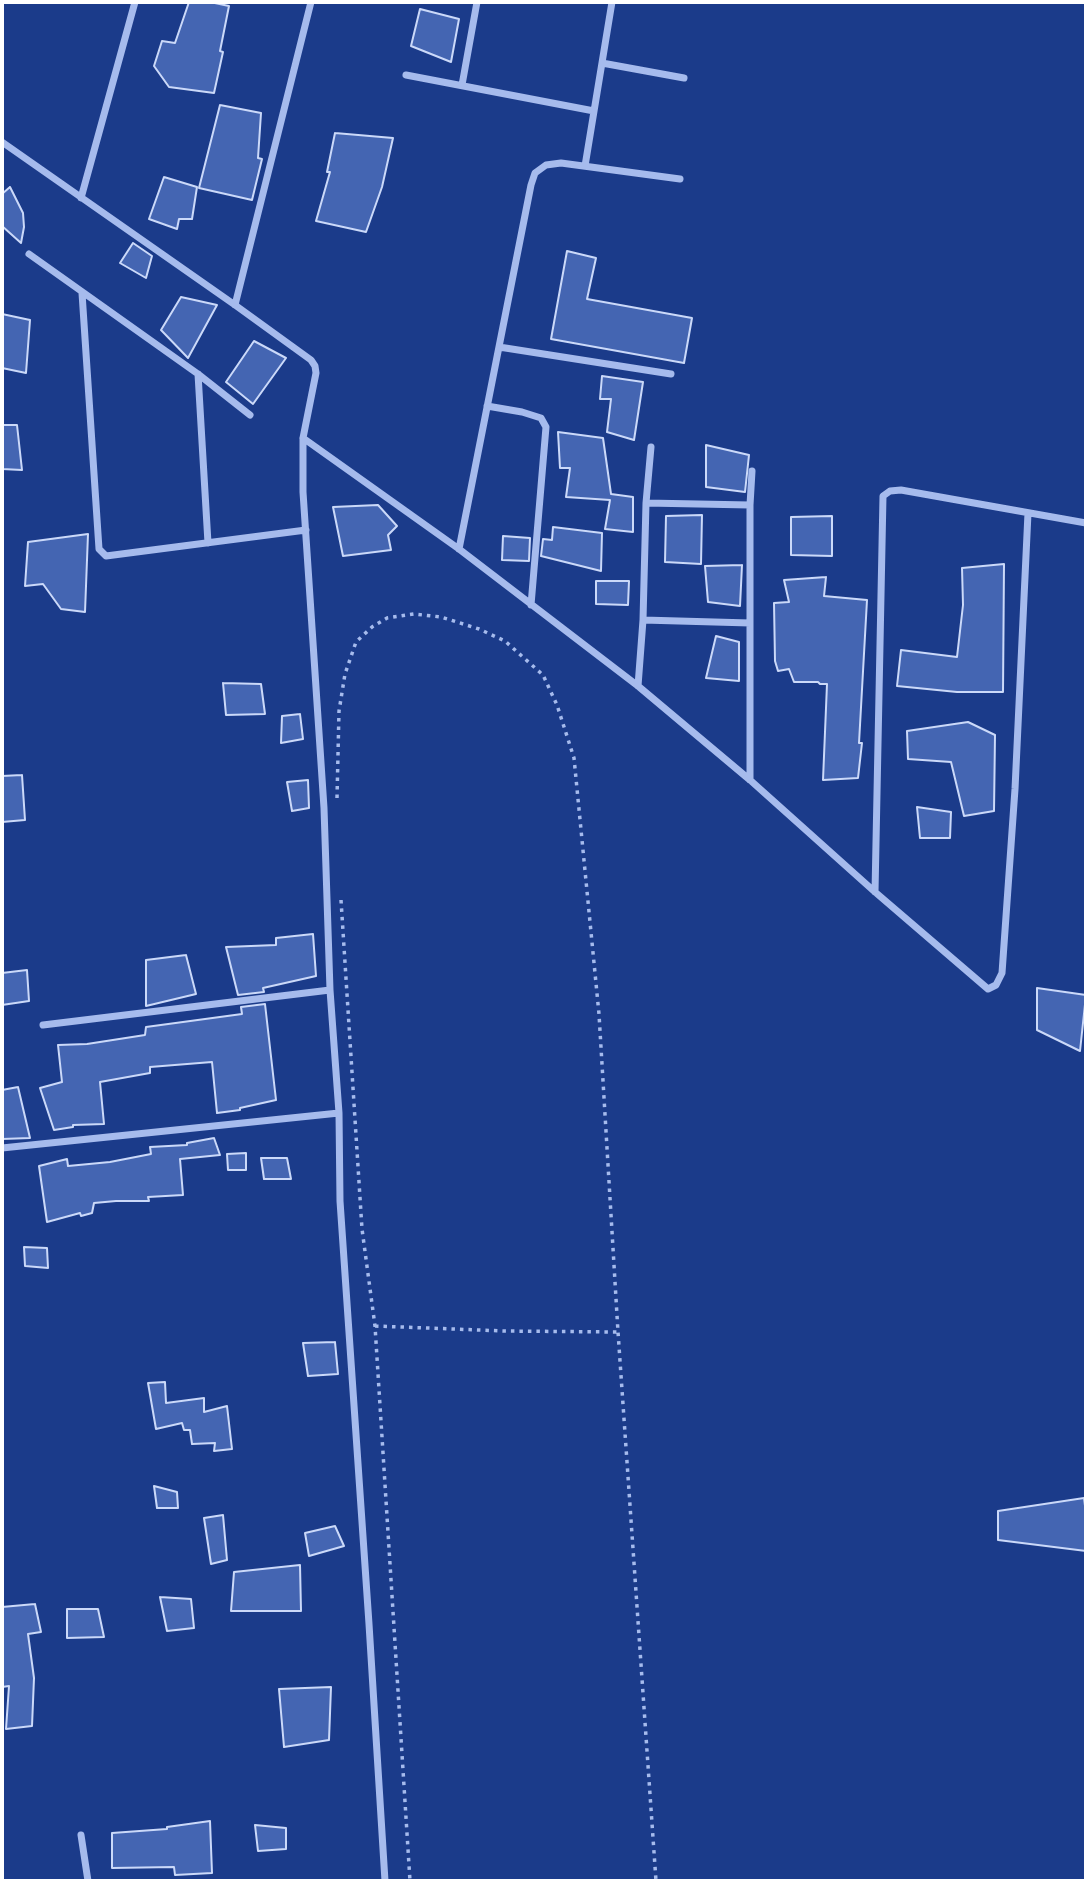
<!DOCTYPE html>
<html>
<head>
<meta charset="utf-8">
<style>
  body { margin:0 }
  #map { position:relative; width:1088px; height:1883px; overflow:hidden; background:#1b3b8a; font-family:Figtree,sans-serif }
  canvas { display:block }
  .frame { position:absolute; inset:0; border:4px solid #fff; pointer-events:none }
</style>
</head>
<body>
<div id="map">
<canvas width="1088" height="1883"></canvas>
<div class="frame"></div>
</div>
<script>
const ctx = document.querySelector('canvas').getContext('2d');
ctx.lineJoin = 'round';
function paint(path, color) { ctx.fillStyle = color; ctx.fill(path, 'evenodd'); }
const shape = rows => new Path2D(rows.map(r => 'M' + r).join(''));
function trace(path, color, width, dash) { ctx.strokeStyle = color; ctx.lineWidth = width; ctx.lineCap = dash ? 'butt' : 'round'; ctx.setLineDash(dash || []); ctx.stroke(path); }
const building = shape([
  [189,2,210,2,229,6,220,51,223,52,214,93,169,87,154,66,162,41,175,43,189,2],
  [420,9,459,19,451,62,411,46,420,9],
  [220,105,261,113,258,158,262,159,252,200,199,188,220,105],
  [335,133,393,138,382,187,366,232,316,221,330,172,327,172,335,133],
  [164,177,197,187,192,219,179,219,177,229,149,219,164,177],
  [10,187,23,213,24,227,21,243,2,226,2,194,10,187],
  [133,243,152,256,146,278,120,263,133,243],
  [567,251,596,258,587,299,692,318,684,363,551,339,567,251],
  [181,297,217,305,188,358,161,330,181,297],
  [2,314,30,320,26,373,2,368,2,314],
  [254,341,286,358,253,404,226,382,254,341],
  [602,376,643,382,634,440,607,432,611,399,600,399,602,376],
  [2,425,17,425,22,470,2,469,2,425],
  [558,432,603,438,611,494,633,497,633,532,605,529,610,500,566,497,570,468,560,468,558,432],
  [706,445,749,455,745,492,706,487,706,445],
  [378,505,397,526,388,535,391,550,343,556,333,507,378,505],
  [702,515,701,564,665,562,666,516,702,515],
  [832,516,832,556,791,555,791,517,832,516],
  [553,527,602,533,601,571,541,556,543,539,552,540,553,527],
  [88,534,85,612,61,609,43,584,25,586,28,542,88,534],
  [503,536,530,538,529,561,502,560,503,536],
  [1004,564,1003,692,957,692,897,686,901,650,957,657,963,605,962,568,1004,564],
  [742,565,740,606,708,602,705,566,742,565],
  [826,577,824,596,867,600,859,743,862,743,858,778,823,780,827,684,820,684,818,682,794,682,789,669,778,671,775,661,774,603,789,602,784,580,826,577],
  [596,581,629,581,628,605,596,604,596,581],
  [716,636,739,642,739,681,706,678,716,636],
  [223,683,261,684,265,714,226,715,223,683],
  [300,714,303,739,281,743,282,716,300,714],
  [968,722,995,735,994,811,964,816,951,762,908,759,907,731,968,722],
  [22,775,25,820,2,822,2,776,22,775],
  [308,780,309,808,292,811,287,782,308,780],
  [917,807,951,812,950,838,920,838,917,807],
  [313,934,316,976,263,988,264,992,238,995,226,947,276,945,276,938,313,934],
  [186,955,196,994,146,1006,146,960,186,955],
  [27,970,29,1001,2,1005,2,973,27,970],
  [1037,988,1086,995,1080,1051,1037,1030,1037,988],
  [265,1004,276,1100,240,1108,240,1110,217,1113,212,1062,150,1067,150,1073,100,1082,104,1124,73,1125,73,1127,54,1130,40,1088,62,1082,58,1045,87,1044,145,1035,146,1027,242,1014,241,1007,265,1004],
  [18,1087,30,1138,2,1139,2,1090,18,1087],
  [214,1138,220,1155,180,1159,183,1195,148,1197,149,1201,116,1201,94,1203,92,1213,81,1216,80,1213,47,1222,39,1166,67,1159,68,1166,110,1162,151,1154,150,1147,187,1145,187,1143,214,1138],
  [246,1153,246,1170,228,1170,227,1154,246,1153],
  [261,1158,287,1158,291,1179,264,1179,261,1158],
  [24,1247,47,1248,48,1268,25,1266,24,1247],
  [335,1342,338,1374,308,1376,303,1343,335,1342],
  [165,1382,166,1403,204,1398,204,1412,227,1406,232,1449,214,1451,215,1443,192,1444,190,1430,184,1430,182,1423,156,1429,148,1383,165,1382],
  [154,1486,177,1492,178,1508,157,1508,154,1486],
  [1084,1498,1086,1514,1086,1551,998,1540,998,1511,1084,1498],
  [223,1515,227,1560,211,1564,204,1518,223,1515],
  [335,1526,344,1546,309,1556,305,1533,335,1526],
  [300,1565,301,1611,231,1611,234,1572,300,1565],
  [160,1597,191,1599,194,1628,167,1631,160,1597],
  [35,1604,41,1632,28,1634,34,1678,32,1726,6,1729,9,1686,2,1687,2,1607,35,1604],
  [67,1609,98,1609,104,1637,67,1638,67,1609],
  [331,1687,329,1740,284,1747,279,1689,331,1687],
  [210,1821,212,1873,175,1875,174,1867,112,1868,112,1833,167,1829,167,1827,210,1821],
  [255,1825,286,1828,286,1849,258,1851,255,1825]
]);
const path = shape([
  [337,798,339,711,345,674,356,642,372,627,387,618,414,614,441,617,479,629,505,641,543,675,557,705,574,758,599,1014,618,1332,656,1881],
  [341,900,362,1229,375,1326,410,1881],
  [375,1326,505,1331,618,1332]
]);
const minor = shape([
  [602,63,684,78],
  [406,75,594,111],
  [462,85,477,2],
  [2,142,235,305,311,360,315,366,316,373,303,438,303,492,324,808,330,990,339,1113,340,1201,369,1624,385,1881],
  [585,166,612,2],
  [81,198,135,2],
  [29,254,198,374,250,415],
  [82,293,99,549,106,556,306,530],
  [235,305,311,2],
  [499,347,671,374],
  [198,374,208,543],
  [487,406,522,412,541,418,546,427,531,605],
  [303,438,459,549,638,686,750,780,875,892,988,989,996,985,1002,973,1015,789,1028,513],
  [646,503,750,505],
  [459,549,531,185,535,173,546,165,561,163,680,179],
  [643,620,750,623],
  [638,686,643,620,646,503,651,447],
  [750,780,750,505,752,471],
  [875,892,883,496,890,491,901,490,1086,523],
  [43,1025,330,990],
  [2,1148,339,1113],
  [81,1835,88,1881]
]);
paint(building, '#4465b2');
trace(building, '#cbd9f9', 2);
trace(path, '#a6bbed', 3.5, [3.5, 5]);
trace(minor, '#a6bbed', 7);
</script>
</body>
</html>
